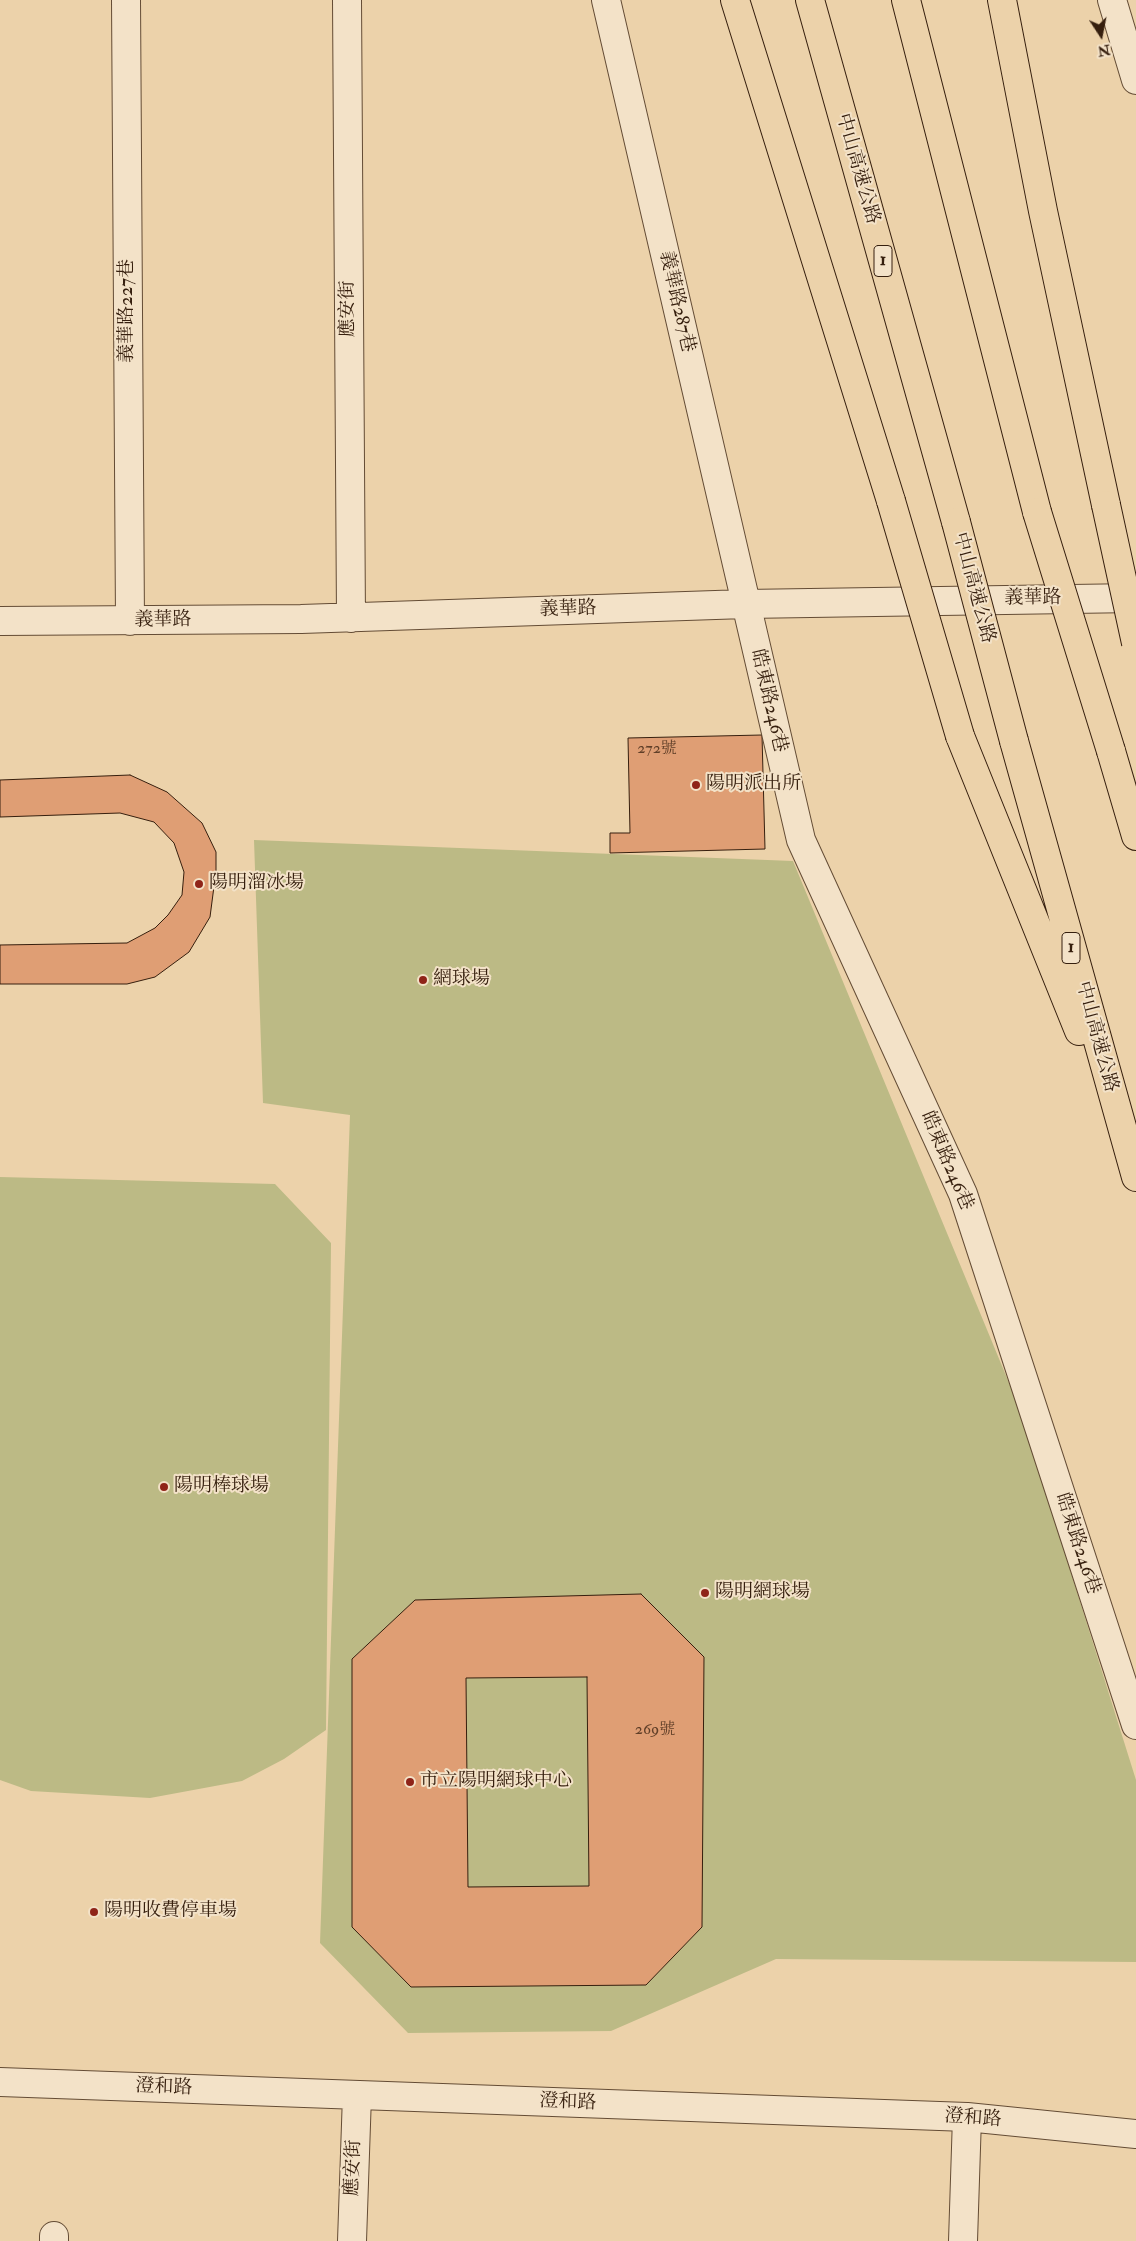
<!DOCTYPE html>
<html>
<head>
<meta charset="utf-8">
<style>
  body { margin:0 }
  #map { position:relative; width:1136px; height:2241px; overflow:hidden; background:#ecd2aa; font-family:"IM FELL Double Pica",serif }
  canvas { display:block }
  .north { position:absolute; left:1076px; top:10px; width:50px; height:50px; -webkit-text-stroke:4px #f3e2c8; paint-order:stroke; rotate:169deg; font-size:14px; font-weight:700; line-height:20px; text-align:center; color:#361f0e }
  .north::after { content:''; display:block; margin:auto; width:18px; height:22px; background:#361f0e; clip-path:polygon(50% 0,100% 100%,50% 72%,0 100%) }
</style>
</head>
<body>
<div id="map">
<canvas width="1136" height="2241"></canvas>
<div class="north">N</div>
</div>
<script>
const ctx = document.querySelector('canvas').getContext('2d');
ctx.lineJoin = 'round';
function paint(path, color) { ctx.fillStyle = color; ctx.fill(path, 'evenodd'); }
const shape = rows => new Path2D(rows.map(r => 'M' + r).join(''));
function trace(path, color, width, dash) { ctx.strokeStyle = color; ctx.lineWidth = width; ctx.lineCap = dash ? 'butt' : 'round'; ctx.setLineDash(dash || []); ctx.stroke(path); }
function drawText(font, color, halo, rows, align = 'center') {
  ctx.font = font + ' "IM FELL Double Pica","Noto Serif TC",serif'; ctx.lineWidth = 4; ctx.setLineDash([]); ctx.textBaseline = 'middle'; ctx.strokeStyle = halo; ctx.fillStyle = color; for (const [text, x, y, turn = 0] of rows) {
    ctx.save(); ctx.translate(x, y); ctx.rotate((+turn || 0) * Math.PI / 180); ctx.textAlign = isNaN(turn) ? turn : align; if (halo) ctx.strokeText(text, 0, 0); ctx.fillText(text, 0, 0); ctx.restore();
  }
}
const green = shape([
  [254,840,793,861,1019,1407,1136,1780,1136,1962,776,1959,611,2031,408,2033,320,1943,350,1115,263,1103],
  [0,1177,275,1184,331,1243,326,1730,284,1759,242,1781,150,1798,31,1791,0,1780]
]);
const building = shape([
  [762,735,765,849,610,853,610,833,630,833,628,738,762,735],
  [130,775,167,792,202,823,216,852,216,871,210,917,189,952,155,977,127,984,0,984,0,945,127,943,155,928,168,915,182,895,184,872,174,843,154,822,120,813,0,817,0,780,130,775],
  [641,1594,704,1657,702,1927,646,1985,411,1987,352,1927,352,1659,415,1600,641,1594],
  [587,1677,589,1886,468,1887,466,1678,587,1677]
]);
const minor = shape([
  [126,0,130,621],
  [347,0,351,618],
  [606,0,801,840,963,1194,1136,1725],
  [1112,0,1136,80],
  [0,621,301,619,745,604,1136,598],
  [0,2082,967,2117,1136,2134],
  [54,2241,54,2236],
  [352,2241,357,2095],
  [963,2241,967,2117]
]);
const highway = shape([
  [735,0,891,501],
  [810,0,956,522],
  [906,0,1037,512],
  [1002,0,1043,211,1106,505],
  [960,736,1079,1031],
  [1014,741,1136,1177],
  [1111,751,1136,836]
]);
const highwayBridge = shape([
  [891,501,960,736],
  [1106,505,1136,643],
  [1037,512,1111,751],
  [956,522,1014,741]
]);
const markers = [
  [696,785,5,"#8f2418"],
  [199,884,5,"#8f2418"],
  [423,980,5,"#8f2418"],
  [164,1487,5,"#8f2418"],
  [705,1593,5,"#8f2418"],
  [410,1782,5,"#8f2418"],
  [94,1912,5,"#8f2418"]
];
const numberNames = [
  ["272號",657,750],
  ["269號",655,1731]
];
const shields = [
  [883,261,18],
  [1071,948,18]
];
const shieldNames = [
  ["1",883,261],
  ["1",1071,948]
];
const streetNames = [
  ["中山高速公路",857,169,74],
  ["義華路287巷",676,302,77],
  ["應安街",349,309,-90],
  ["義華路227巷",128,311,-90],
  ["中山高速公路",973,588,75],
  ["義華路",1033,599,-1],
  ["義華路",568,610,-2],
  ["義華路",163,621,-1],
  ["皓東路246巷",768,701,77],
  ["中山高速公路",1096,1037,75],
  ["皓東路246巷",946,1161,67],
  ["皓東路246巷",1077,1544,72],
  ["澄和路",164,2088,2],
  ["澄和路",568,2103,2],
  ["澄和路",973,2119,4],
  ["應安街",354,2168,-88]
];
const poiNames = [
  ["陽明派出所",706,785],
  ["陽明溜冰場",209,884],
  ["網球場",433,980],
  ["陽明棒球場",174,1487],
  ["陽明網球場",715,1593],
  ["市立陽明網球中心",420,1782],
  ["陽明收費停車場",104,1912]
];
paint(green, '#bcba85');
paint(building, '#df9e74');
trace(building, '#361f0e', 1);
trace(minor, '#644c35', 30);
trace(highway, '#361f0e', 30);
trace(minor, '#f3e2c8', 28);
trace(highway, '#ecd2aa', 28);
trace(highwayBridge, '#361f0e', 30, []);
trace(highwayBridge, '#ecd2aa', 28);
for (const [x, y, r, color] of markers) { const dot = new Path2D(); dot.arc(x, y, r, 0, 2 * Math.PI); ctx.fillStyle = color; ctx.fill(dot); trace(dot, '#f3e2c8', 2); }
drawText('16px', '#603f28', null, numberNames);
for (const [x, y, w] of shields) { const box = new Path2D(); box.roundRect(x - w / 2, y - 15.5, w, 31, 4); ctx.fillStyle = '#f3e2c8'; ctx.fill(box); trace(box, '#361f0e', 1); }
drawText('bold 18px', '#361f0e', null, shieldNames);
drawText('19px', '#361f0e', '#f3e2c8', streetNames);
drawText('19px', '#361f0e', '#f3e2c8', poiNames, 'left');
</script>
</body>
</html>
